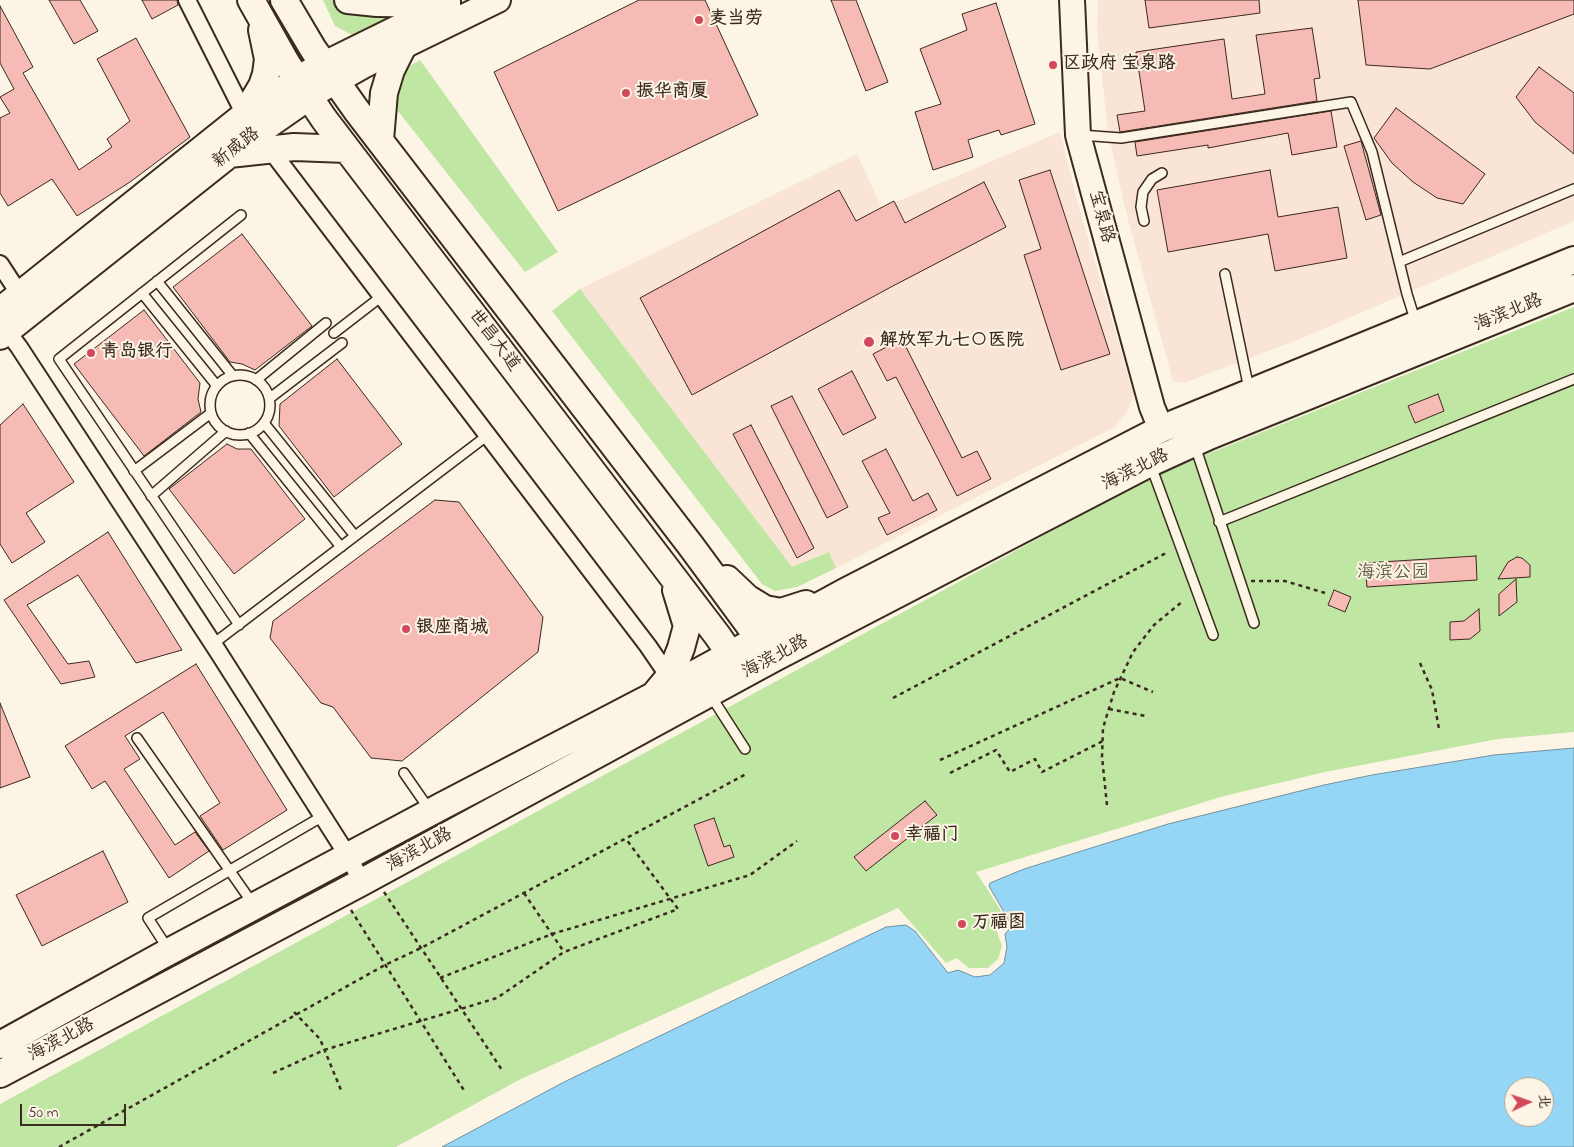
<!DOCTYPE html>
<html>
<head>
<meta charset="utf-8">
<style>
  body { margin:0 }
  #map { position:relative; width:1574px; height:1147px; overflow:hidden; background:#fcf5e5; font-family:"Indie Flower","LXGW WenKai TC",sans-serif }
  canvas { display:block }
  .north { position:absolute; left:1504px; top:1077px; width:50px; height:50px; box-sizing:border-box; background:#fcf5e5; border:1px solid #afa495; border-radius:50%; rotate:87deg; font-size:14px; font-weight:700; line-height:20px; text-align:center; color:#3b2a1e }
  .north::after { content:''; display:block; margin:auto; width:18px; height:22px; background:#d1495b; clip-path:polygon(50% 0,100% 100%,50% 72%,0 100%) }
  .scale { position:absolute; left:20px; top:1104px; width:106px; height:22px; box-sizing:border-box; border:2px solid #3b2a1e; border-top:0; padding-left:6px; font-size:15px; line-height:18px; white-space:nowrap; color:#3b2a1e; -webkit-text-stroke:4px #fcf5e5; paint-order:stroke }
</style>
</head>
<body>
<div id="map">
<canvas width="1574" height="1147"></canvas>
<div class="north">北</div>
<div class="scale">50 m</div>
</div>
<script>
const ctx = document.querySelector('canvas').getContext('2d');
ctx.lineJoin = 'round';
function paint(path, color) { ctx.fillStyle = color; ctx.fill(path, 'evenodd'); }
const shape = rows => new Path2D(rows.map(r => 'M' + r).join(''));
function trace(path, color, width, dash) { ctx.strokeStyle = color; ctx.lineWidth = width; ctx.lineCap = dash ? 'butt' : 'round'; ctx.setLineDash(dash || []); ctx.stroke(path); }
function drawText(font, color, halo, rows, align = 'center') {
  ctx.font = font + ' "Indie Flower","LXGW WenKai TC",sans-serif'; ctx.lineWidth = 4; ctx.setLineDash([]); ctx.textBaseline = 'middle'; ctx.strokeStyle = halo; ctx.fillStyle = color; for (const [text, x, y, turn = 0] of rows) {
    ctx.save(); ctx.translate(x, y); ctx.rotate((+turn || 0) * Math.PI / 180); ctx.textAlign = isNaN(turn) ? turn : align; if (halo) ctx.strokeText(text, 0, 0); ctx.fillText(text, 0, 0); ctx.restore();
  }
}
const built = shape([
  [1098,0,1574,0,1574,221,1295,341,1184,383,1173,381,1127,216,1108,132,1097,30],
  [1060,132,1078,204,1134,395,1127,412,1115,427,836,568,829,552,792,568,580,289,857,154,882,208]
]);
const green = shape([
  [323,0,431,0,356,37,335,26],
  [420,60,558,252,525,272,394,106,391,77],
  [580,289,792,567,829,552,836,568,797,587,775,591,762,584,552,311],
  [1574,307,1574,732,1498,739,1325,772,1224,796,976,872,1007,920,996,929,1002,946,998,959,988,968,969,968,957,958,946,963,898,908,519,1080,396,1147,0,1147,0,1104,1142,482,1210,453]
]);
const water = shape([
  [1574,748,1574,1147,442,1147,566,1081,886,927,906,925,915,931,948,973,958,970,975,977,990,975,1004,963,1007,947,1005,934,1012,926,989,886,990,883,1024,869,1168,824,1324,785,1372,775,1494,755,1574,748],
  [1514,1087,1544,1087,1544,1117,1514,1117,1514,1087]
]);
const building = shape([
  [49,0,80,0,98,31,74,44,49,0],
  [142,0,177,0,178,5,152,19,142,0],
  [639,0,705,0,758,115,558,211,494,72,639,0],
  [831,0,856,0,888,82,866,91,831,0],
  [1145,0,1259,0,1260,13,1149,28,1145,0],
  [1358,0,1574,0,1574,14,1430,69,1366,65,1358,0],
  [996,3,1035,124,1001,135,999,130,968,140,973,157,933,170,915,112,941,104,920,49,967,30,962,14,996,3],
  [0,6,33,67,23,73,79,170,112,147,107,139,130,121,97,59,136,38,190,137,130,182,77,216,52,179,8,206,0,193,0,118,10,113,0,97,14,89,0,63,0,6],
  [1312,28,1320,78,1314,79,1317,101,1120,132,1117,115,1145,111,1136,52,1224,39,1232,99,1265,94,1256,35,1312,28],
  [1539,67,1574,93,1574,154,1535,122,1516,97,1539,67],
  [1396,108,1485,174,1463,204,1437,198,1413,182,1392,163,1374,138,1396,108],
  [1331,111,1337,147,1292,155,1288,133,1208,148,1208,145,1137,156,1135,142,1331,111],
  [1361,141,1381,215,1366,220,1344,146,1361,141],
  [1050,170,1110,354,1061,370,1024,255,1041,249,1019,180,1050,170],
  [1270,170,1278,217,1338,207,1347,258,1275,271,1268,234,1168,252,1157,190,1270,170],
  [984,182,1006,227,891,287,692,395,640,298,839,190,856,221,894,201,905,223,984,182],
  [242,234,312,326,255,370,242,364,230,362,173,287,242,234],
  [144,310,200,383,198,399,201,412,144,456,74,364,144,310],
  [902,339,962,458,977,451,991,479,957,496,896,377,887,381,873,354,902,339],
  [337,359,402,444,334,497,279,426,280,404,337,359],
  [852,371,876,418,843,435,818,389,852,371],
  [1438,394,1444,411,1415,423,1408,406,1438,394],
  [792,396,848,507,827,518,771,406,792,396],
  [23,404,74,482,26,513,45,542,12,563,0,544,0,425,23,404],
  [751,425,814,548,797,558,733,434,751,425],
  [227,444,237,449,251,449,305,519,234,574,169,489,227,444],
  [886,449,913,501,928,493,937,510,887,535,878,518,890,513,862,461,886,449],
  [435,500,459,502,543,617,538,652,402,761,371,758,333,707,321,703,270,638,273,621,435,500],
  [108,532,182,650,136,663,78,575,27,605,68,664,89,661,95,677,61,684,4,600,108,532],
  [1476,556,1477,580,1367,587,1365,563,1476,556],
  [1517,557,1522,558,1530,565,1530,577,1498,579,1508,562,1517,557],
  [1516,579,1517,602,1499,616,1499,594,1516,579],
  [1334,590,1351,597,1345,612,1328,605,1334,590],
  [1479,609,1480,631,1470,639,1450,640,1450,622,1464,621,1479,609],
  [196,664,287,810,223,850,200,816,220,803,163,712,125,736,140,759,124,769,175,845,195,832,209,851,169,878,105,781,92,789,65,746,196,664],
  [0,703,30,777,0,788,0,703],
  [925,801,937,815,866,871,854,857,925,801],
  [714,818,724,847,730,845,734,857,708,866,694,825,714,818],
  [103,851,128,902,42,946,16,895,103,851]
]);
const path = shape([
  [1251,581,1285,581,1325,593],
  [1420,663,1432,690,1439,729],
  [893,698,1166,553],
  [1109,709,1146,716],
  [940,760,1120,678,1153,692],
  [950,773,996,750,1010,772,1035,759,1042,772,1103,741],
  [1107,805,1102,757,1103,728,1114,692,1133,652,1154,625,1183,601],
  [384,892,502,1070],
  [524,893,564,952],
  [351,910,465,1092],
  [440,978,552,934,750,875,797,841],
  [294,1012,320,1039,341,1090],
  [273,1073,324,1050,497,998,564,952,678,909,626,839],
  [59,1147,385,965,421,948,748,773]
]);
const lane = shape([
  [1080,135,1121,138,1351,102,1372,152,1407,294,1416,323],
  [1144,221,1141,207,1143,192,1152,179,1162,173],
  [1399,262,1574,189],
  [1225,274,1249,389],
  [157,281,233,376],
  [142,293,217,386],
  [334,333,382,296],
  '210 405a30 30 0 1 1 60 0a30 30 0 1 1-60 0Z',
  [256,380,326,323],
  [270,398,342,343],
  [264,423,355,536],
  [249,433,341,547],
  [1195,446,1254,623],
  [1151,466,1213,635],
  [134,471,211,413],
  [151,496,226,431],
  [1219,522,1574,379],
  [239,625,59,359,241,215],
  [213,644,488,435],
  [711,696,745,749],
  [137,738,253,904],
  [404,773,429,809],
  [168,949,148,918,323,816]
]);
const street = shape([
  [187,0,245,115],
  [266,144,648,646,672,681],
  [0,264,24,301],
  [1,323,19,347,217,650,348,856,362,882]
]);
const secondary = shape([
  [1072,0,1078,135,1152,407,1161,429],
  [324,64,448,3],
  [308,97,363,66,498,0]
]);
const primary = shape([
  [251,0,287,64,324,119,717,635,740,668],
  [284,0,313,49,357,111,691,546,769,652],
  [348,0,377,3,447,4],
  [247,111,262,86,266,74,268,59,262,30],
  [380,140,384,93,391,70,403,46],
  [229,154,294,147,346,149],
  [0,311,245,115,312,71],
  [0,336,252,136,308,97],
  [727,579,747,598,765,609,781,612,806,604],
  [655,694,670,676,681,648,687,626,676,590],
  [0,1045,159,957,442,806,674,685,845,592,1161,429,1574,260],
  [0,1074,362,882,774,658,1150,463,1209,436,1574,288]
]);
const markers = [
  [699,20,5,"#d1495b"],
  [1053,65,5,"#d1495b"],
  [626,93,5,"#d1495b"],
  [869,342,6,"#d1495b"],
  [91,353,5,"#d1495b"],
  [406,629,5,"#d1495b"],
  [895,836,5,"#d1495b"],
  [962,924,5,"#d1495b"]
];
const poiNames = [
  ["麦当劳",709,20],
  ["区政府 宝泉路",1063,65],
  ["振华商厦",636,93],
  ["解放军九七〇医院",880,342],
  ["青岛银行",101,353],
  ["银座商城",416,629],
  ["幸福门",905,836],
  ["万福图",972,924]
];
const streetNames = [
  ["新威路",237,149,-38],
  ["宝泉路",1100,217,75],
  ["海滨北路",1509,314,-22],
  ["世昌大道",493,341,53],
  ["海滨北路",1136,471,-26],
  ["海滨北路",776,658,-28],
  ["海滨北路",420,851,-29],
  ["海滨北路",62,1041,-28]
];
const parkNames = [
  ["海滨公园",1393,574]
];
paint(built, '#fae4d6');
paint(green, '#bfe6a2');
paint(water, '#95d6f7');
trace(water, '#7191a0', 1);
paint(building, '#f6bbb4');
trace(building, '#3b2a1e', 1);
trace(lane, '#3b2a1e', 12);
trace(street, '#3b2a1e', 20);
trace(secondary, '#3b2a1e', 28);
trace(primary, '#3b2a1e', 30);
trace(path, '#3b2a1e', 2.5, [4, 4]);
trace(lane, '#fcf5e5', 9);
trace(street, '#fcf5e5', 16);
trace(secondary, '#fcf5e5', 24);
trace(primary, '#fcf5e5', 26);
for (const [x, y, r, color] of markers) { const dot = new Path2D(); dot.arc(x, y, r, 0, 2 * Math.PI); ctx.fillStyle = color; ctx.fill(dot); trace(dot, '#fcf5e5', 2); }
drawText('bold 18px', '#3b2a1e', '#fcf5e5', poiNames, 'left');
drawText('18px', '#3b2a1e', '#fcf5e5', streetNames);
drawText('18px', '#5c593f', '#fcf5e5', parkNames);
</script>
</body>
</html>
